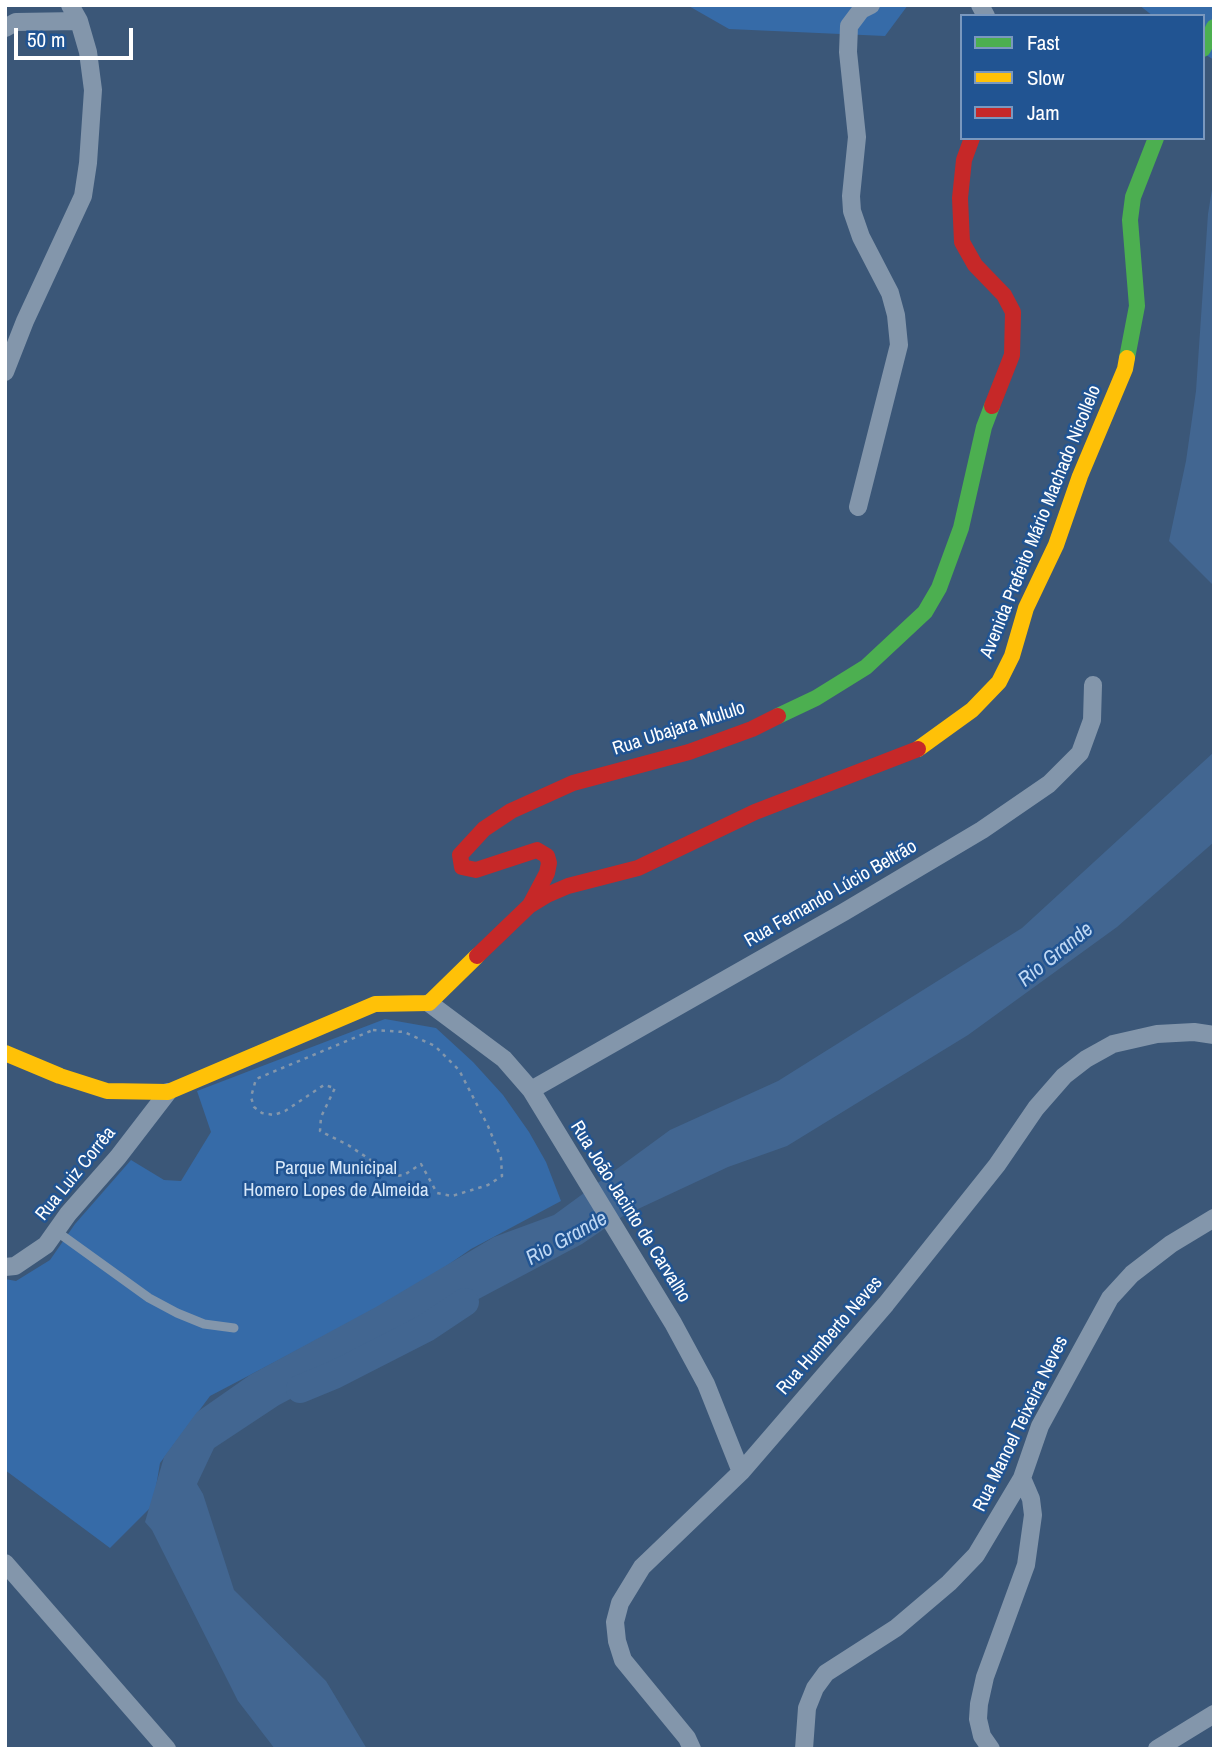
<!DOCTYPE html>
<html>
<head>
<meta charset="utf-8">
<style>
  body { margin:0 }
  #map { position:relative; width:1219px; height:1754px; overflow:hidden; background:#3b5778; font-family:"Archivo Narrow",sans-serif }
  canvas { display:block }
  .frame { position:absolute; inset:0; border:7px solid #fff; pointer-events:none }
  .legend { position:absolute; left:960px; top:14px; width:245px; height:126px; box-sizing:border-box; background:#215492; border:2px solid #7a98be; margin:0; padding:9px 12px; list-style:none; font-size:21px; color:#fff }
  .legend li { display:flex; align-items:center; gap:14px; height:35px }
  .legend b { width:35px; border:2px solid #7a98be }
  .scale { position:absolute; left:14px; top:28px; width:119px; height:32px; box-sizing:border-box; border:4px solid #fff; border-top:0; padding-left:9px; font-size:21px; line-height:24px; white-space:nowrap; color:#fff; -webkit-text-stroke:5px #215492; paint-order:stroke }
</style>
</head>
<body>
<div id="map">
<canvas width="1219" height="1754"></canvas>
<div class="frame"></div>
<ul class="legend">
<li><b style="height:9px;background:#4caf50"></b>Fast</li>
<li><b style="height:9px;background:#ffc107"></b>Slow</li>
<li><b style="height:9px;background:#c62828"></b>Jam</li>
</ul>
<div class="scale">50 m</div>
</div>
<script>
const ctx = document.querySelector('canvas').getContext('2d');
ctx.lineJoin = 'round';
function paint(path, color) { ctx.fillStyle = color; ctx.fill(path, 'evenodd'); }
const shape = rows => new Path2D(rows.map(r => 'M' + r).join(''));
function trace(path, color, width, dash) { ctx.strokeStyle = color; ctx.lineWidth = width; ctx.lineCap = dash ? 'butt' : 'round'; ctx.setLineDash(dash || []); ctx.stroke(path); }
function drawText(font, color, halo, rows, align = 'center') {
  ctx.font = font + ' "Archivo Narrow",sans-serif'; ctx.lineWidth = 5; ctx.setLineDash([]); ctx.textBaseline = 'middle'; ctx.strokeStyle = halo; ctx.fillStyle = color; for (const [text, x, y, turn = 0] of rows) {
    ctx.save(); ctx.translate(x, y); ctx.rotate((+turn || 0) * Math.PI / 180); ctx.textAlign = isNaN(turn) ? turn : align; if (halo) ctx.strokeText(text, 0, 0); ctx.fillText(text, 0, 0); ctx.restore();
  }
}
const green = shape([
  [687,5,908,5,885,36,729,29],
  [1139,5,1214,5,1214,60,1203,53,1203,16,1153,16],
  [385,1019,436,1028,473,1062,503,1095,529,1132,546,1162,561,1201,471,1249,410,1291,210,1396,160,1463,153,1505,110,1548,5,1470,5,1279,16,1281,50,1260,75,1224,131,1160,164,1180,181,1181,211,1132,197,1091]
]);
const water = shape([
  [1214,177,1214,586,1169,541,1186,461,1196,391,1208,214],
  [1214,752,1214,842,1117,927,968,1035,787,1146,728,1167,623,1216,582,1244,279,1405,214,1448,197,1484,203,1494,234,1590,326,1681,367,1749,275,1749,238,1701,152,1530,145,1522,164,1457,197,1412,250,1375,376,1307,494,1237,554,1215,670,1130,778,1081,1022,928]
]);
const river = shape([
  [300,1389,334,1375,426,1328,465,1302]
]);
const path = shape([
  [373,1030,404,1032,435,1046,459,1070,488,1126,501,1158,502,1176,488,1185,452,1196,437,1193,421,1164,404,1175,395,1176,348,1145,320,1131,321,1117,335,1088,324,1085,285,1111,274,1115,262,1113,254,1107,251,1097,256,1079,373,1030]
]);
const lane = shape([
  [56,1231,149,1298,177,1313,204,1324,234,1328]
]);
const street = shape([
  [980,5,986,16],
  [5,28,16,22,79,21],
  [5,372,25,321,83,196,88,163,93,90,88,52,79,21,70,5],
  [858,507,899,345,896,315,890,293,861,237,852,211,851,196,857,137,848,52,849,26,861,10,871,5],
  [429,1003,504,1059,531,1090,673,1323,706,1384,741,1472],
  [531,1090,844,912,982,830,1049,784,1080,753,1092,720,1093,685],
  [5,1267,15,1266,46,1245,68,1214,118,1157,168,1092],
  [5,1563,167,1749],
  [692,1749,687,1738,623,1660,617,1641,615,1622,620,1603,642,1567,741,1472,886,1304,997,1165,1036,1108,1064,1076,1086,1059,1113,1044,1157,1034,1194,1032,1214,1035],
  [804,1749,807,1708,815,1688,826,1673,896,1628,949,1583,976,1555,1022,1478,1040,1426,1110,1298,1132,1274,1171,1244,1214,1218],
  [991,1749,982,1736,978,1719,979,1704,985,1677,1026,1565,1033,1515,1031,1499,1022,1478],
  [1157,1749,1214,1714]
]);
const fast = shape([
  [1203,49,1214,27],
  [1127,358,1137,306,1130,220,1133,197,1156,138],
  [778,716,816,698,866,667,925,612,939,588,961,528,984,427,992,406]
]);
const slow = shape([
  [918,749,972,710,999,682,1012,656,1026,608,1056,545,1080,476,1125,369,1127,358],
  [5,1053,60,1076,107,1091,168,1092,375,1004,429,1003,477,956]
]);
const jam = shape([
  [972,138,964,160,960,198,962,242,975,265,1004,295,1013,312,1012,355,992,406],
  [530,905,547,873,549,863,547,856,537,850,476,870,462,867,460,855,484,829,511,811,573,783,689,752,752,729,778,716],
  [477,956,529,906,547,895,568,886,638,868,755,812,918,749]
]);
const streetNames = [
  ["Avenida Prefeito Mário Machado Nicollelo",1041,522,-68],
  ["Rua Ubajara Mululo",679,729,-18],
  ["Rua Fernando Lúcio Beltrão",831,894,-30],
  ["Rua Luiz Corrêa",76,1174,-51],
  ["Rua João Jacinto de Carvalho",630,1212,58],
  ["Rua Humberto Neves",830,1336,-49],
  ["Rua Manoel Teixeira Neves",1021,1424,-64]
];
const parkNames = [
  ["Parque Municipal",336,1169],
  ["Homero Lopes de Almeida",336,1191]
];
const waterNames = [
  ["Rio Grande",1056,955,-39],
  ["Rio Grande",567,1239,-29]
];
paint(green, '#366ba8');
paint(water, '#426691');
trace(river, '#426691', 28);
trace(path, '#8396ab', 2.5, [3.5, 5]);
trace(lane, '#8396ab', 9);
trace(street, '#8396ab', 18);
trace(fast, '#4caf50', 16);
trace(slow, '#ffc107', 16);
trace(jam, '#c62828', 16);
drawText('19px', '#fff', '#215492', streetNames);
drawText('19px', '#d8e8f9', '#215492', parkNames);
drawText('italic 21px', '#bfd8f4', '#215492', waterNames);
</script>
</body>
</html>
